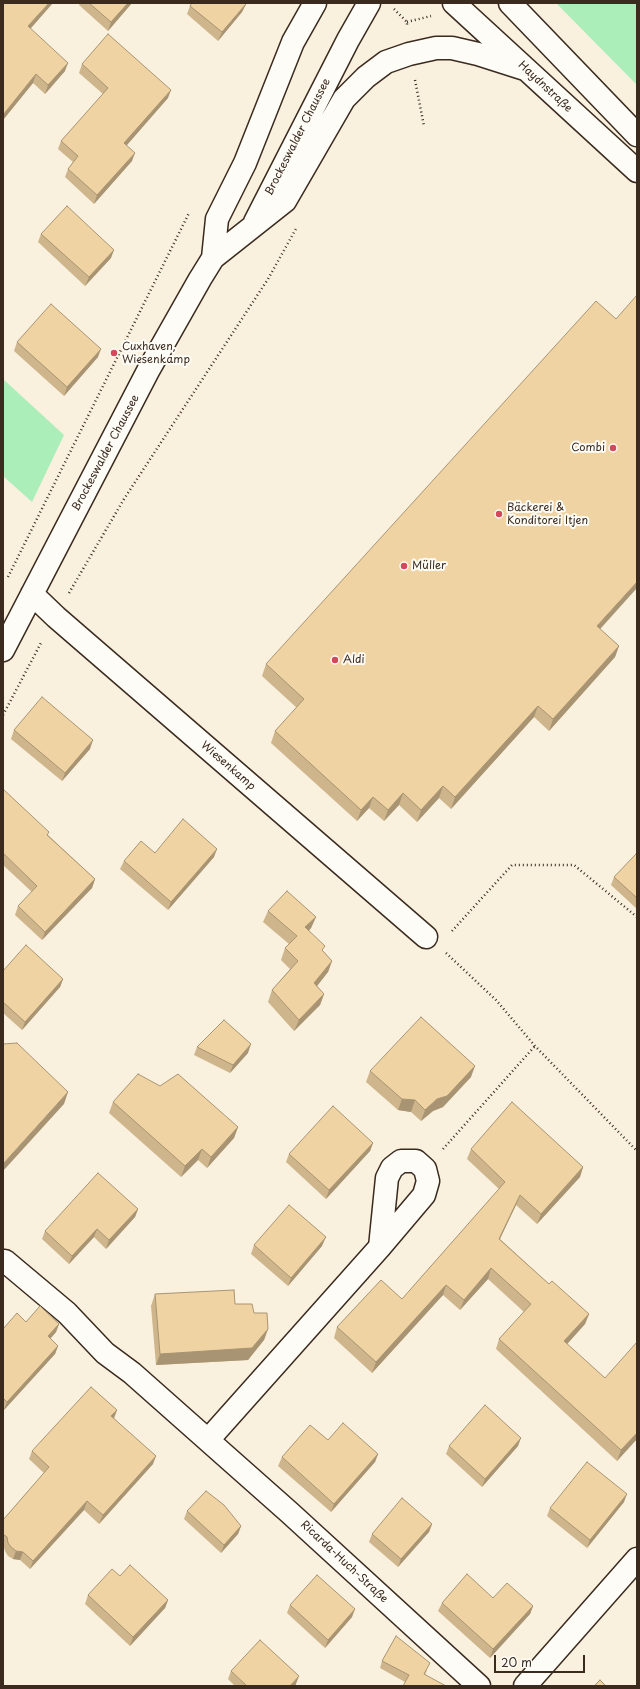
<!DOCTYPE html>
<html>
<head>
<meta charset="utf-8">
<style>
  body { margin:0 }
  #map { position:relative; width:640px; height:1689px; overflow:hidden; background:#f9f0de; font-family:"Playpen Sans",sans-serif }
  canvas { display:block }
  .frame { position:absolute; inset:0; border:4px solid #3b2a1e; pointer-events:none }
  .scale { position:absolute; left:494px; top:1655px; width:91px; height:18px; box-sizing:border-box; border:2px solid #3b2a1e; border-top:0; padding-left:5px; font-size:12px; line-height:14px; white-space:nowrap; color:#3b2a1e; -webkit-text-stroke:3px #fdfcf7; paint-order:stroke }
</style>
</head>
<body>
<div id="map">
<canvas width="640" height="1689"></canvas>
<div class="frame"></div>
<div class="scale">20 m</div>
</div>
<script>
const ctx = document.querySelector('canvas').getContext('2d');
ctx.lineJoin = 'round';
function paint(path, color) { ctx.fillStyle = color; ctx.fill(path, 'evenodd'); }
const shape = rows => new Path2D(rows.map(r => 'M' + r).join(''));
function trace(path, color, width, dash) { ctx.strokeStyle = color; ctx.lineWidth = width; ctx.lineCap = dash ? 'butt' : 'round'; ctx.setLineDash(dash || []); ctx.stroke(path); }
function drawText(font, color, halo, rows, align = 'center') {
  ctx.font = font + ' "Playpen Sans",sans-serif'; ctx.lineWidth = 4; ctx.setLineDash([]); ctx.textBaseline = 'middle'; ctx.strokeStyle = halo; ctx.fillStyle = color; for (const [text, x, y, turn = 0] of rows) {
    ctx.save(); ctx.translate(x, y); ctx.rotate((+turn || 0) * Math.PI / 180); ctx.textAlign = isNaN(turn) ? turn : align; if (halo) ctx.strokeText(text, 0, 0); ctx.fillText(text, 0, 0); ctx.restore();
  }
}
const green = shape([
  [556,3,637,3,637,85],
  [3,379,64,435,32,502,3,476]
]);
const path = shape([
  [394,9,407,22,407,27],
  [407,22,431,16],
  [415,80,424,126],
  [8,577,189,213],
  [69,593,124,499,268,279,297,227],
  [3,715,42,641],
  [452,931,512,865,574,865,637,917],
  [446,953,496,1000,535,1046,637,1151],
  [443,1149,535,1046]
]);
const minor = shape([
  [454,3,637,171],
  [510,3,637,135],
  [255,222,348,40,369,3],
  [213,258,217,219,245,163,293,42,315,3],
  [32,594,56,617,426,937],
  [3,650,149,369,200,279,213,258,285,201,344,99,366,77,386,62,409,54,436,48,452,48,478,54,525,69],
  [5,1261,67,1313,105,1353,132,1373,290,1513,479,1686],
  [208,1440,380,1247,424,1195,428,1181,425,1169,416,1161,401,1161,392,1168,387,1178,380,1247],
  [525,1686,637,1559]
]);
const wall = shape([
  [3,3,30,29,65,71,45,94,33,83,3,120],
  [80,3,132,3,108,31,79,5],
  [246,4,242,12,218,41,187,14,190,6],
  [82,64,168,98,126,145,132,161,94,204,65,177,68,169,73,162,58,149,61,141,103,94,79,73],
  [41,234,111,258,85,286,38,242],
  [17,342,98,357,64,396,14,351],
  [600,629,619,646,615,657,549,731,534,717,451,809,439,798,417,822,399,805,384,821,369,808,357,821,271,743,275,731,297,708,262,676,266,664],
  [14,730,90,749,62,781,11,739],
  [3,789,48,835,95,879,92,888,42,940,15,915,18,906,32,892,3,865],
  [155,853,214,857,168,910,120,869,124,861],
  [637,856,637,909,611,885,614,877],
  [268,911,316,917,311,928,309,931,323,951,332,961,328,972,317,986,324,994,320,1005,294,1031,268,1002,272,990,290,969,281,960,285,948,289,944,263,922],
  [3,971,63,979,60,987,22,1030,3,1013],
  [197,1047,248,1053,230,1073,194,1055],
  [370,1071,471,1077,443,1107,433,1111,421,1121,411,1112,398,1110,366,1082],
  [160,1086,238,1127,234,1138,207,1168,198,1160,181,1177,109,1113,113,1102],
  [373,1143,370,1151,326,1199,286,1162,289,1154],
  [471,1149,583,1167,580,1177,537,1224,516,1205,500,1239,549,1284,589,1314,585,1324,567,1344,637,1439,617,1461,496,1349,499,1339,524,1312,488,1279,460,1310,443,1295,372,1373,334,1338,337,1327,402,1299,499,1189,467,1159],
  [138,1209,135,1217,106,1249,94,1237,69,1264,42,1239,45,1231],
  [254,1245,322,1246,288,1286,251,1254],
  [155,1294,254,1313,268,1329,264,1340,248,1360,156,1365,151,1306],
  [26,1322,59,1324,56,1332,50,1339,58,1346,55,1354,4,1410,3,1409,3,1329],
  [117,1410,114,1418,153,1464,99,1524,84,1510,30,1569,20,1560,13,1559,8,1556,5,1551,3,1545,3,1520,44,1473,29,1459,32,1451],
  [328,1440,378,1454,375,1462,331,1512,278,1466,282,1457],
  [449,1446,518,1446,482,1487,446,1454],
  [624,1502,587,1548,547,1516,550,1508],
  [187,1511,241,1526,238,1534,221,1553,184,1519],
  [432,1524,429,1532,398,1567,369,1542,372,1534],
  [120,1576,168,1600,165,1608,130,1646,85,1604,88,1595],
  [493,1598,533,1606,530,1614,490,1658,438,1611,442,1603],
  [290,1605,352,1617,325,1648,287,1613],
  [382,1661,427,1670,425,1675,405,1682,380,1668],
  [231,1671,296,1684,295,1686,235,1686,228,1679]
]);
const shadedWall = shape([
  [49,3,53,3,25,35,28,26],
  [128,3,132,3,108,31,111,22],
  [246,4,242,12,218,41,222,32],
  [68,63,65,71,45,94,48,85],
  [36,74,33,83,3,120,3,115],
  [171,90,168,98,121,152,124,143],
  [135,153,132,161,94,204,97,195],
  [114,250,111,258,85,286,89,277],
  [101,349,98,357,64,396,67,387],
  [637,582,637,588,593,637,597,626],
  [619,646,615,657,549,731,553,719],
  [538,706,534,717,451,809,455,797],
  [93,740,90,749,62,781,65,773],
  [443,786,439,798,417,822,421,810],
  [403,793,399,805,384,821,388,810],
  [373,797,369,808,357,821,361,810],
  [217,849,214,857,168,910,171,902],
  [95,879,92,888,42,940,45,932],
  [316,917,311,928,301,939,305,927],
  [332,961,328,972,310,995,314,983],
  [63,979,60,987,22,1030,25,1022],
  [324,994,320,1005,294,1031,299,1020],
  [251,1044,248,1053,230,1073,233,1065],
  [475,1066,471,1077,443,1107,433,1111,421,1121,425,1110],
  [68,1092,64,1104,3,1171,3,1164],
  [402,1099,415,1100,411,1112,398,1110],
  [238,1127,234,1138,207,1168,211,1157],
  [373,1143,370,1151,326,1199,329,1190],
  [202,1149,198,1160,181,1177,185,1166],
  [583,1167,580,1177,537,1224,541,1214],
  [520,1195,516,1205,495,1249,499,1239],
  [138,1209,135,1217,106,1249,109,1240],
  [97,1229,94,1237,69,1264,72,1256],
  [326,1237,322,1246,288,1286,291,1278],
  [491,1268,488,1279,460,1310,464,1300],
  [446,1285,443,1295,372,1373,376,1362],
  [589,1314,585,1324,560,1352,564,1341],
  [59,1324,56,1332,45,1345,48,1336],
  [268,1329,264,1340,248,1360,156,1365,160,1354],
  [58,1346,55,1354,4,1410,7,1402],
  [117,1410,114,1418,111,1416],
  [637,1433,637,1439,617,1461,621,1450],
  [521,1438,518,1446,482,1487,485,1479],
  [378,1454,375,1462,331,1512,334,1504],
  [156,1456,153,1464,99,1524,103,1515],
  [627,1494,624,1502,587,1548,590,1540],
  [87,1501,84,1510,30,1569,33,1561],
  [432,1524,429,1532,398,1567,401,1559],
  [241,1526,238,1534,221,1553,224,1545],
  [16,1551,23,1552,20,1560,13,1559],
  [168,1600,165,1608,130,1646,133,1637],
  [533,1606,530,1614,490,1658,493,1649],
  [355,1609,352,1617,325,1648,328,1640],
  [299,1676,296,1684,295,1686,290,1686]
]);
const building = shape([
  [3,3,49,3,28,26,68,63,48,85,36,74,3,115,3,3],
  [89,3,128,3,111,22,89,3],
  [192,3,244,3,246,4,222,32,190,6,192,3],
  [108,34,171,90,124,143,135,153,97,195,68,169,78,156,61,141,108,88,82,64,108,34],
  [67,206,114,250,89,277,41,234,67,206],
  [637,295,637,582,597,626,619,646,553,719,538,706,455,797,443,786,421,810,403,793,388,810,373,797,361,810,275,731,304,699,266,664,596,301,616,319,637,295],
  [51,304,101,349,67,387,17,342,51,304],
  [42,697,93,740,65,773,14,730,42,697],
  [3,789,49,832,47,835,95,879,45,932,18,906,37,886,3,853,3,789],
  [183,819,217,849,171,902,124,861,141,841,155,853,183,819],
  [636,854,637,856,637,898,614,877,636,854],
  [287,891,316,917,305,927,325,946,322,950,332,961,314,983,324,994,299,1020,272,990,298,961,285,948,297,936,268,911,287,891],
  [26,945,63,979,25,1022,3,1002,3,971,26,945],
  [421,1017,475,1066,447,1096,437,1099,425,1110,415,1100,402,1099,370,1071,421,1017],
  [224,1020,251,1044,233,1065,197,1047,224,1020],
  [17,1043,68,1092,3,1164,3,1044,17,1043],
  [138,1074,160,1086,178,1074,238,1127,211,1157,202,1149,185,1166,113,1102,138,1074],
  [512,1102,583,1167,541,1214,520,1195,499,1239,549,1284,552,1281,589,1314,564,1341,605,1378,637,1342,637,1433,621,1450,499,1339,531,1304,491,1268,464,1300,446,1285,376,1362,337,1327,381,1280,402,1299,505,1182,471,1149,512,1102],
  [333,1106,373,1143,329,1190,289,1154,333,1106],
  [98,1173,138,1209,109,1240,97,1229,72,1256,45,1231,98,1173],
  [289,1205,326,1237,291,1278,254,1245,289,1205],
  [234,1290,235,1304,252,1304,254,1313,267,1313,268,1329,252,1348,160,1354,155,1294,234,1290],
  [40,1306,59,1324,48,1336,58,1346,7,1402,3,1398,3,1329,17,1313,26,1322,40,1306],
  [91,1387,117,1410,111,1416,156,1456,103,1515,87,1501,33,1561,23,1552,16,1551,11,1547,8,1543,7,1537,3,1534,3,1520,49,1467,32,1451,91,1387],
  [485,1405,521,1438,485,1479,449,1446,485,1405],
  [343,1423,378,1454,334,1504,282,1457,310,1425,328,1440,343,1423],
  [587,1462,627,1494,590,1540,550,1508,587,1462],
  [206,1491,224,1505,241,1526,224,1545,187,1511,206,1491],
  [402,1498,432,1524,401,1559,372,1534,402,1498],
  [130,1565,168,1600,133,1637,88,1595,112,1569,120,1576,130,1565],
  [467,1574,493,1598,507,1583,533,1606,493,1649,442,1603,467,1574],
  [317,1575,355,1609,328,1640,290,1605,317,1575],
  [396,1636,430,1663,424,1674,446,1686,403,1686,409,1675,382,1661,396,1636],
  [260,1640,299,1676,290,1686,247,1686,231,1671,260,1640],
  [600,1680,606,1686,594,1686,600,1680]
]);
const markers = [
  [114,353,4,"#d1495b"],
  [613,448,4,"#d1495b"],
  [499,514,4,"#d1495b"],
  [404,566,4,"#d1495b"],
  [335,660,4,"#d1495b"]
];
const streetNames = [
  ["Haydnstraße",545,87,43],
  ["Brockeswalder Chaussee",298,137,-63],
  ["Brockeswalder Chaussee",106,453,-62],
  ["Wiesenkamp",228,766,41],
  ["Ricarda-Huch-Straße",344,1562,43]
];
const poiNames = [
  ["Cuxhaven,",122,347],
  ["Wiesenkamp",122,360],
  ["Combi",605,448,"right"],
  ["Bäckerei &",507,508],
  ["Konditorei Itjen",507,521],
  ["Müller",412,566],
  ["Aldi",343,660]
];
paint(green, '#abeeb9');
trace(minor, '#3b2a1e', 25);
trace(path, '#3b2a1e', 2.5, [1, 3]);
trace(minor, '#fdfcf7', 22);
paint(wall, '#ceb58c');
paint(shadedWall, '#a89472');
paint(building, '#f0d3a3');
trace(building, '#a89472', 1);
for (const [x, y, r, color] of markers) { const dot = new Path2D(); dot.arc(x, y, r, 0, 2 * Math.PI); ctx.fillStyle = color; ctx.fill(dot); trace(dot, '#fdfcf7', 1.5); }
drawText('11px', '#3b2a1e', '#fdfcf7', streetNames);
drawText('11px', '#3b2a1e', '#fdfcf7', poiNames, 'left');
</script>
</body>
</html>
